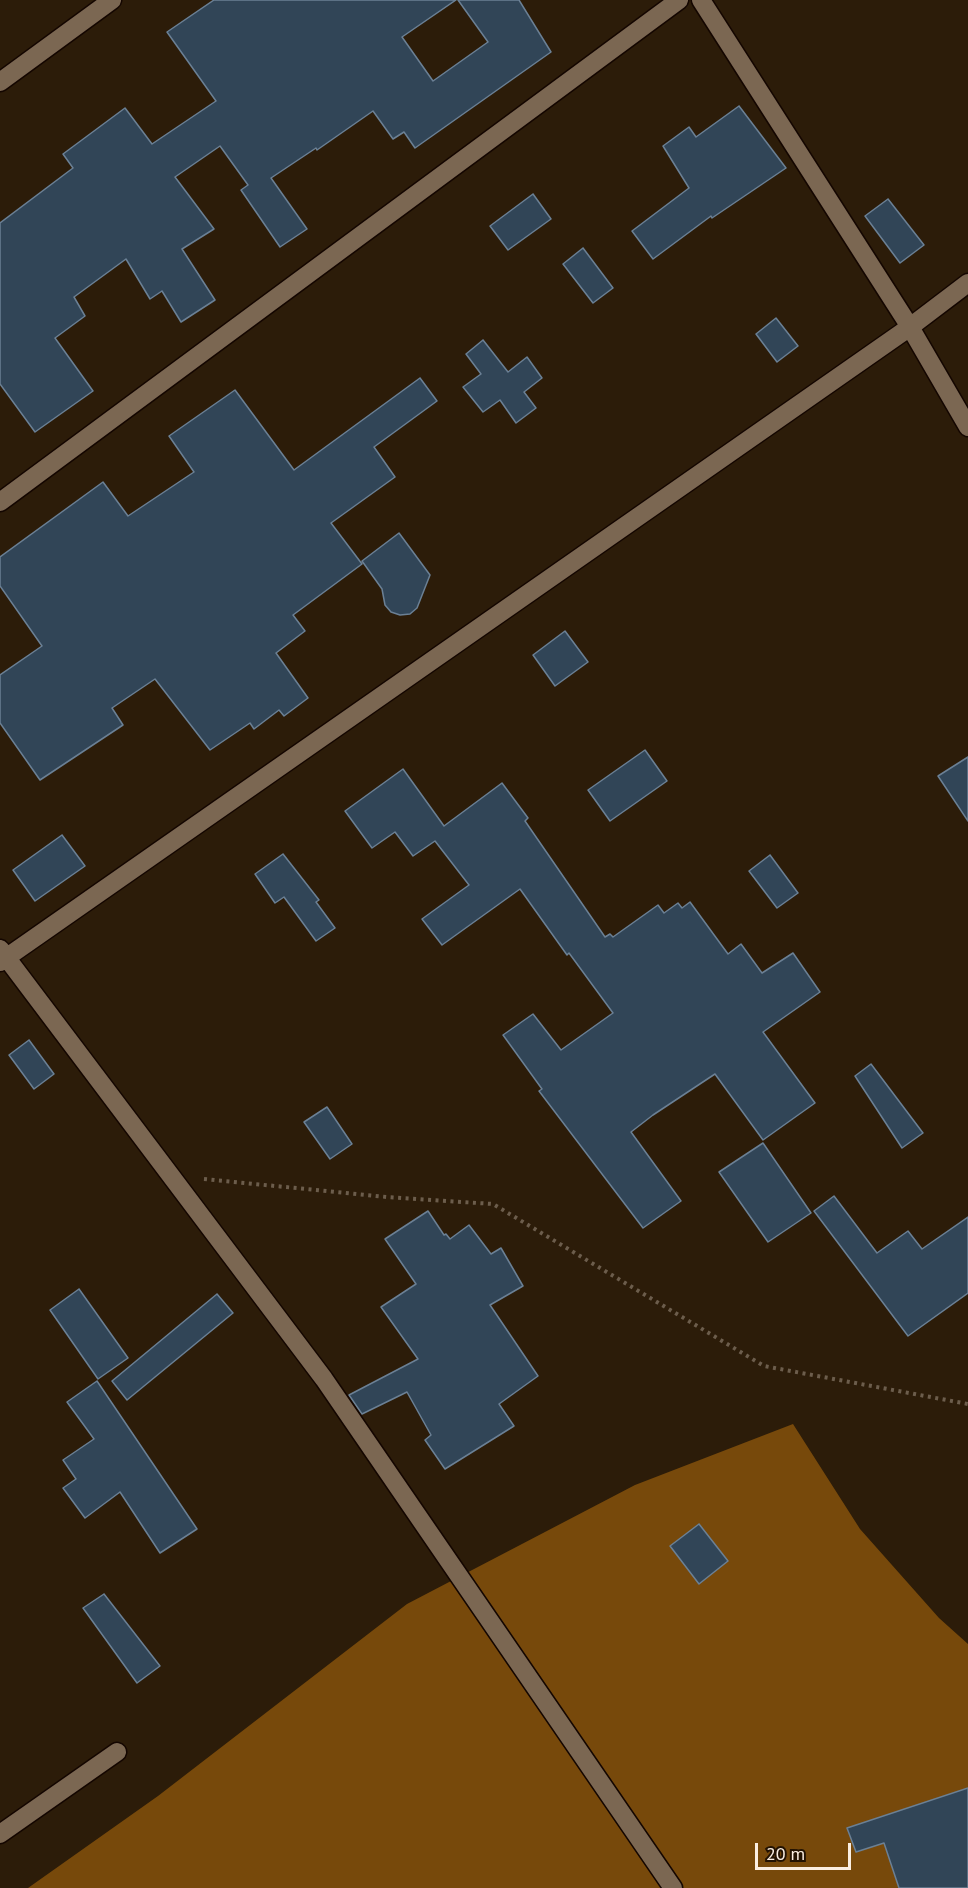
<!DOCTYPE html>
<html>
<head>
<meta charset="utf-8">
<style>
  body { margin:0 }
  #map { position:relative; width:968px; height:1888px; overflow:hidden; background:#2c1c09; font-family:"PT Sans",sans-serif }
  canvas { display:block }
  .scale { position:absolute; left:755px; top:1843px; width:96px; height:27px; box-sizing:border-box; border:3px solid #faeee2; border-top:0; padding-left:8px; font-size:18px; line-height:21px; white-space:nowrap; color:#faeee2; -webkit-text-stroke:4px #221202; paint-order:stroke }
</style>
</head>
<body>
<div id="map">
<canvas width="968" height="1888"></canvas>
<div class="scale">20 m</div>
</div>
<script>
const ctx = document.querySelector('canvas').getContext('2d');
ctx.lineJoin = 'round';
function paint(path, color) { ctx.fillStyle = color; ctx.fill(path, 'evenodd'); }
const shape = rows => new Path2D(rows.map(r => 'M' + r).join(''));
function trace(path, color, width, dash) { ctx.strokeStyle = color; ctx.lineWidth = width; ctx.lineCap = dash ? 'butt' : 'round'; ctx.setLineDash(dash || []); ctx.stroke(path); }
const water = shape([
  [793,1424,860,1529,939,1618,968,1644,968,1888,28,1888,158,1796,407,1604,635,1485]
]);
const building = shape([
  [214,0,456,0,402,37,433,81,488,42,458,0,519,0,551,52,415,148,404,132,393,139,373,111,317,150,316,148,271,178,307,229,280,247,241,190,248,185,220,146,175,177,214,229,182,249,215,300,181,322,162,291,150,299,126,259,74,297,85,316,55,338,93,391,35,432,0,384,0,223,73,168,63,154,125,108,152,144,216,101,167,32,214,0],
  [739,106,786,168,712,218,711,216,653,259,632,231,689,188,663,146,689,127,696,137,739,106],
  [533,194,551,219,508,250,490,226,533,194],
  [888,199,924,245,900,263,865,216,888,199],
  [583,248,613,288,593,303,563,264,583,248],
  [776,318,798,346,777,362,756,334,776,318],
  [483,340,508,372,527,357,542,378,524,392,536,408,516,423,500,400,483,412,463,387,481,374,466,354,483,340],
  [420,378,437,401,374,447,395,477,331,523,362,564,293,615,305,631,276,653,308,698,284,716,279,710,254,729,250,723,210,750,155,679,112,708,123,725,40,780,0,723,0,675,42,646,0,586,0,557,103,482,128,516,194,472,169,436,235,390,294,470,420,378],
  [399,533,430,575,417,608,410,614,400,615,391,612,385,605,382,589,362,561,399,533],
  [565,631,588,662,555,686,533,655,565,631],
  [645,750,667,781,610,821,588,790,645,750],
  [968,757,968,821,938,776,968,757],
  [403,769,444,826,502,783,528,818,525,821,605,937,610,934,613,937,658,905,664,913,678,903,682,908,690,902,728,954,741,944,762,973,793,953,820,992,763,1032,815,1103,763,1140,715,1074,653,1115,631,1132,681,1201,643,1228,539,1091,542,1089,503,1035,533,1014,561,1050,613,1013,569,953,567,955,520,889,442,945,422,919,469,885,435,841,413,856,395,832,372,848,345,811,403,769],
  [62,835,85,866,35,901,13,870,62,835],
  [283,854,319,900,316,902,335,928,316,941,284,897,275,903,255,874,283,854],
  [770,855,798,893,777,908,749,871,770,855],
  [29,1040,54,1074,34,1089,9,1055,29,1040],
  [871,1064,923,1133,902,1148,855,1076,871,1064],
  [327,1107,352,1144,330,1159,304,1122,327,1107],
  [763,1143,811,1213,768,1242,719,1172,763,1143],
  [834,1196,877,1253,908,1231,922,1249,968,1217,968,1293,908,1336,814,1211,834,1196],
  [428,1211,444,1235,446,1234,450,1239,469,1225,491,1254,501,1248,523,1286,490,1305,538,1376,499,1404,514,1426,445,1469,425,1440,431,1435,407,1392,362,1414,349,1395,418,1359,381,1307,416,1284,385,1239,428,1211],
  [79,1289,128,1358,98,1379,50,1310,79,1289],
  [217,1294,233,1313,127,1400,112,1381,217,1294],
  [97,1381,197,1529,160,1553,120,1492,85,1518,63,1488,76,1479,63,1460,94,1439,67,1402,97,1381],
  [699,1524,728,1561,699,1584,670,1546,699,1524],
  [104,1594,160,1666,137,1683,83,1608,104,1594],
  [968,1788,968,1888,899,1888,884,1843,856,1852,847,1828,968,1788]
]);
const path = shape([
  [204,1179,387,1197,493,1204,764,1366,968,1404]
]);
const street = shape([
  [701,0,910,327,968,427],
  [0,82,112,0],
  [0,502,679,0],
  [0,949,324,1379,673,1888],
  [0,962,910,327,968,283],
  [0,1834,117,1752]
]);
paint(water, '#77490b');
paint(building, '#314557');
trace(building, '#6b8095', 1.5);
trace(street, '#140600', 21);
trace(path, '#6c5d4c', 4, [3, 4.5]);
trace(street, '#7b6752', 18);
</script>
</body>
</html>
